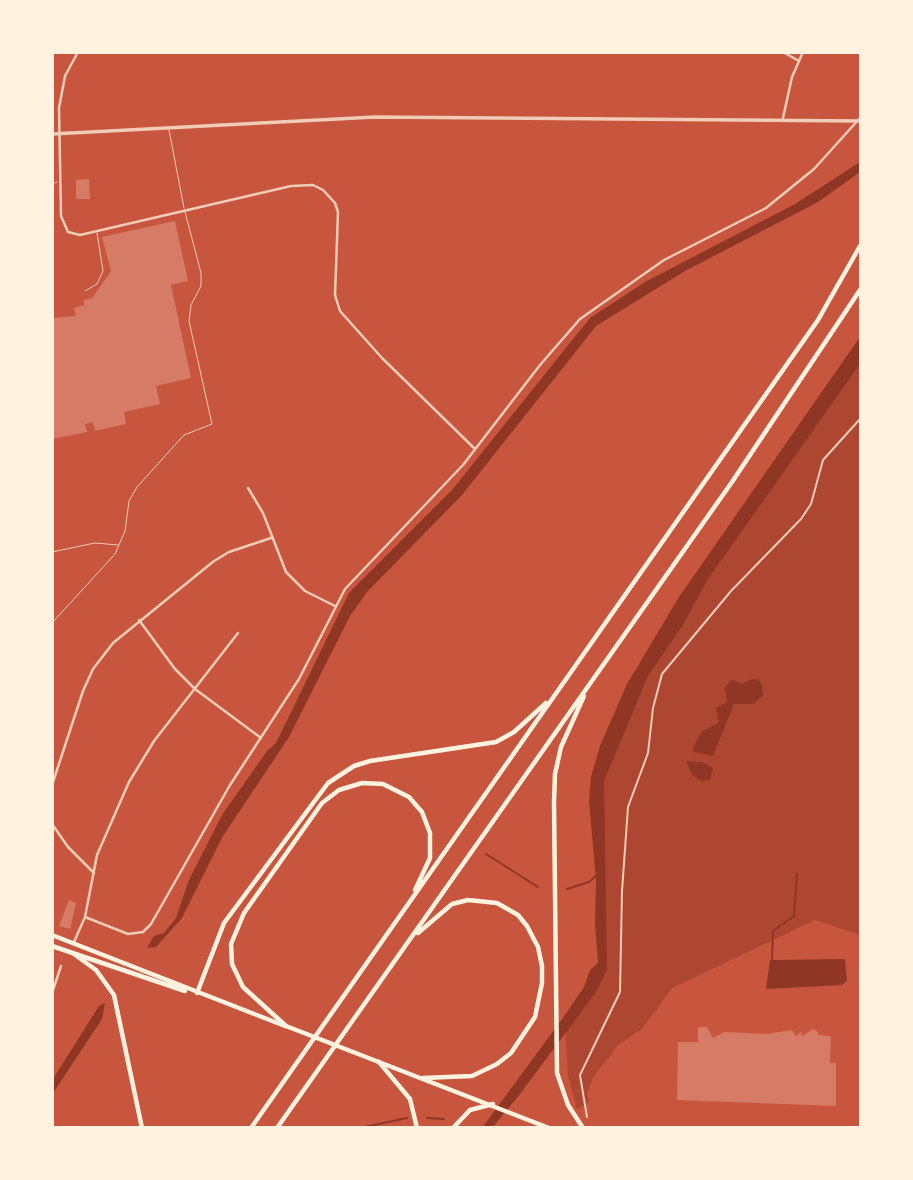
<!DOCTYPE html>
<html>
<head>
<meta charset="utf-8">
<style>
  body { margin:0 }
  #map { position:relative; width:913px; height:1180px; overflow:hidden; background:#c8553d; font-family:Inter,sans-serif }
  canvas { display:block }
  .frame { position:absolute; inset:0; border:54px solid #fff3e0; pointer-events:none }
</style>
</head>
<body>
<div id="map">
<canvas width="913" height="1180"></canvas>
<div class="frame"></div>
</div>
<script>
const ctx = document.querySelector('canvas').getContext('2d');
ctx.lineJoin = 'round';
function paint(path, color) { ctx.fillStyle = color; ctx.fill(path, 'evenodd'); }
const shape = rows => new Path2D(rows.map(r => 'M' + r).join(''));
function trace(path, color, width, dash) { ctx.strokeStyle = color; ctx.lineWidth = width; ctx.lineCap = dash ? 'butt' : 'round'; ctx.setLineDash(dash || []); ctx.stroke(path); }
const green = shape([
  [860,347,860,935,815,920,672,988,642,1029,618,1045,594,1076,587,1093,589,1103,577,1109,568,1076,565,1022,603,960,598,783,633,688]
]);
const water = shape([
  [860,162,860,172,818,202,685,271,596,326,462,495,367,592,350,616,289,737,223,836,182,918,156,947,147,948,154,936,164,933,176,918,189,880,222,815,267,751,276,743,349,593,452,490,590,318,645,282,795,204],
  [860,337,860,364,708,579,683,625,648,676,604,781,607,970,596,992,520,1094,493,1127,482,1128,565,1015,584,987,590,970,598,963,595,923,596,879,589,802,591,777,600,746,627,684,679,597],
  [753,679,758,679,762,685,763,696,754,704,734,704,713,756,694,752,693,749,701,732,719,722,716,708,727,702,725,688,730,681,734,680,741,684],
  [686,761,702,762,713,768,710,780,701,781,692,775],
  [845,959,847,981,842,985,766,989,770,960],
  [105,1003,102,1019,53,1093,53,1079,99,1006]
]);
const stream = shape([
  [486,854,538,887],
  [567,889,589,882,597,875],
  [772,960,773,931,794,916,797,874],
  [427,1118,444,1119],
  [360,1128,407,1118]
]);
const building = shape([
  [89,179,90,199,76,199,76,180],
  [175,221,188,281,171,285,191,378,156,386,160,404,124,412,126,424,95,431,93,422,85,424,87,432,52,439,52,318,76,316,74,308,85,305,83,300,92,298,111,271,102,237],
  [69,900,76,903,70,929,59,926],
  [698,1027,707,1027,713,1038,724,1032,767,1034,792,1030,796,1036,801,1032,802,1036,813,1029,818,1032,818,1035,831,1036,830,1063,836,1063,836,1106,677,1100,678,1042,698,1042]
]);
const path = shape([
  [860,108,860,112]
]);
const service = shape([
  [169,130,184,208],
  [52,184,57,182],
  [85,291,97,284,103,271,97,233],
  [52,552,95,543,118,545],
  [52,623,115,554,125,531,129,501,137,487,184,435,212,424,189,321,191,305,201,286,201,273,185,212]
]);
const pedestrian = shape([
  [587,1117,580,1075,620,992,622,891,628,807,648,753,653,708,662,674,731,591,801,519,811,504,823,460,860,419]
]);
const minor = shape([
  [78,52,65,76,59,108,61,216,68,232,80,235,291,186,313,185,323,190,335,203,338,212,335,295,340,311,382,358,475,449],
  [783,52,799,61],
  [783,118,792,77,803,52],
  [248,488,263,513,286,572,305,591,335,606],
  [139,620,175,669,195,689,261,738],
  [52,785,83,691,93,669,113,643,214,561,229,552,271,538],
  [52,824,68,847,94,873],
  [85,917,128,934,143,932,151,924,230,785,299,679,345,589,463,465,540,365,580,319,664,260,766,208,814,169,860,118],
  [74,942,85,917,97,855,129,782,154,741,238,633],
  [52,993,61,966]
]);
const tertiary = shape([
  [52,134,375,117,860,121]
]);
const primary = shape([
  [52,935,285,1026],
  [52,946,185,991]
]);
const trunk = shape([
  [286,1026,549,1128]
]);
const motorway = shape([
  [418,933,452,904,468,900,497,903,518,915,527,926,538,947,542,966,542,983,535,1017,511,1053,497,1064,472,1076,423,1078],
  [74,954,96,970,114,995,142,1128],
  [197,993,224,923,328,783,354,766,370,761,496,742,514,732,546,703],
  [286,1026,243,987,232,964,231,944,244,913,322,803,339,790,362,783,383,784,409,797,422,812,430,833,430,858,415,890],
  [379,1062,410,1099,417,1128],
  [251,1128,818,320,860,246],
  [277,1128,732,482,860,290],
  [453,1128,470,1110,493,1104],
  [583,1128,568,1105,557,1073,554,802,555,774,561,747,584,696]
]);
paint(green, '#ae4732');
paint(water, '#8f3625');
trace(stream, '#8f3625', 2);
paint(building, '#d67c66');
trace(path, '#fff3e0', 1);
trace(service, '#f1ccb7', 1);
trace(pedestrian, '#f1ccb7', 2);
trace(minor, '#f1ccb7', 2.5);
trace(tertiary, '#f1ccb7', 3.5);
trace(primary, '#fff3e0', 4.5);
trace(trunk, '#fff3e0', 4.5);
trace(motorway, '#fff3e0', 4.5);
</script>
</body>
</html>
